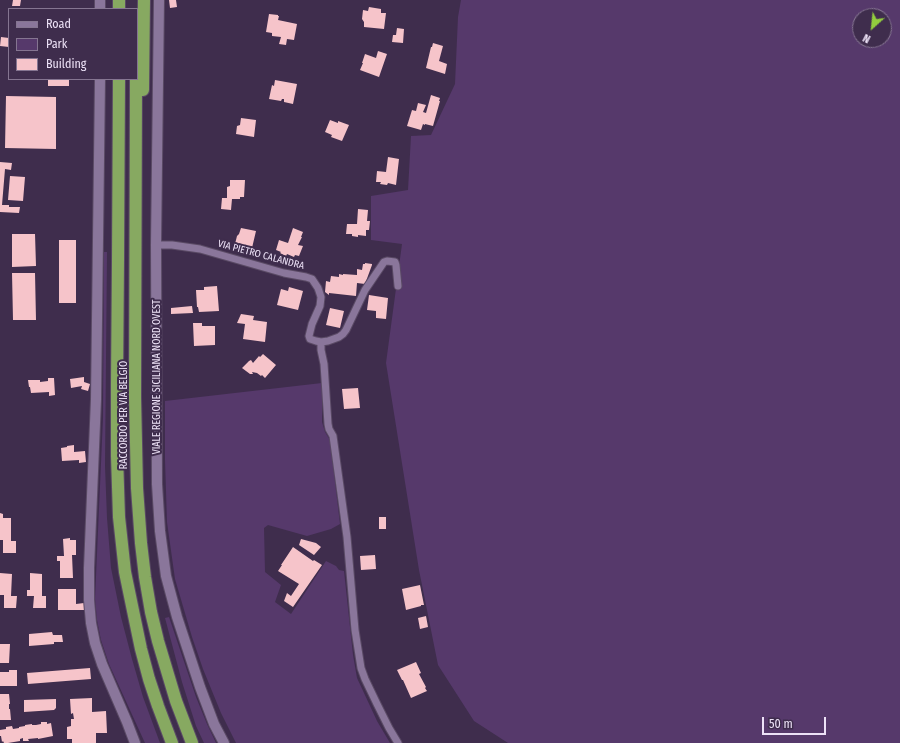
<!DOCTYPE html>
<html>
<head>
<meta charset="utf-8">
<style>
  body { margin:0 }
  #map { position:relative; width:900px; height:743px; overflow:hidden; background:#3f2d4d; font-family:"Fira Sans Condensed",sans-serif }
  canvas { display:block }
  .legend { position:absolute; left:8px; top:8px; width:130px; height:72px; box-sizing:border-box; background:#3f2d4d; border:1px solid #857591; margin:0; padding:5px 7px; list-style:none; font-size:12px; color:#ede2f7 }
  .legend li { display:flex; align-items:center; gap:8px; height:20px }
  .legend b { width:20px; border:1px solid #857591 }
  .north { position:absolute; left:852px; top:8px; width:40px; height:40px; box-sizing:border-box; background:#3f2d4d; border:1px solid #857591; border-radius:50%; rotate:207deg; font-size:11px; font-weight:700; line-height:16px; text-align:center; color:#ede2f7 }
  .north::after { content:''; display:block; margin:auto; width:14px; height:18px; background:#92cd3e; clip-path:polygon(50% 0,100% 100%,50% 72%,0 100%) }
  .scale { position:absolute; left:762px; top:717px; width:64px; height:18px; box-sizing:border-box; border:2px solid #ede2f7; border-top:0; padding-left:5px; font-size:12px; line-height:14px; white-space:nowrap; color:#ede2f7; -webkit-text-stroke:3px #3f2d4d; paint-order:stroke }
</style>
</head>
<body>
<div id="map">
<canvas width="900" height="743"></canvas>
<ul class="legend">
<li><b style="height:5px;background:#8a769b"></b>Road</li>
<li><b style="height:11px;background:#56396b"></b>Park</li>
<li><b style="height:11px;background:#f6c4ca"></b>Building</li>
</ul>
<div class="north">N</div>
<div class="scale">50 m</div>
</div>
<script>
const ctx = document.querySelector('canvas').getContext('2d');
ctx.lineJoin = 'round';
function paint(path, color) { ctx.fillStyle = color; ctx.fill(path, 'evenodd'); }
const shape = rows => new Path2D(rows.map(r => 'M' + r).join(''));
function trace(path, color, width, dash) { ctx.strokeStyle = color; ctx.lineWidth = width; ctx.lineCap = dash ? 'butt' : 'round'; ctx.setLineDash(dash || []); ctx.stroke(path); }
function drawText(font, color, halo, rows, align = 'center') {
  ctx.font = font + ' "Fira Sans Condensed",sans-serif'; ctx.lineWidth = 4; ctx.setLineDash([]); ctx.textBaseline = 'middle'; ctx.strokeStyle = halo; ctx.fillStyle = color; for (const [text, x, y, turn = 0] of rows) {
    ctx.save(); ctx.translate(x, y); ctx.rotate((+turn || 0) * Math.PI / 180); ctx.textAlign = isNaN(turn) ? turn : align; if (halo) ctx.strokeText(text, 0, 0); ctx.fillText(text, 0, 0); ctx.restore();
  }
}
const green = shape([
  [461,0,900,0,900,743,508,743,474,721,438,665,419,570,386,363,402,244,371,240,371,196,408,190,411,136,431,135,455,84,458,17],
  [860,16,884,16,884,40,860,40],
  [104,252,107,252,105,466,107,518,111,568,121,617,132,659,143,697,160,743,145,743,109,664,101,640,97,620,95,599,103,418],
  [322,383,322,422,325,432,330,440,340,524,331,529,307,536,268,525,264,528,265,572,281,585,275,602,291,614,326,561,336,566,339,570,344,571,353,655,357,678,377,721,390,743,236,743,221,713,203,669,192,637,175,579,167,522,165,460,165,401],
  [169,617,196,697,207,724,216,743,204,743,196,726,182,682,165,618]
]);
const building = shape([
  [13,0,21,0,20,6,12,6],
  [169,0,176,0,177,7,170,8],
  [369,7,381,9,381,13,386,13,384,29,364,27,364,22,362,19,363,10,368,11],
  [269,14,278,15,278,16,279,16,278,20,297,24,294,40,287,39,286,45,279,44,281,37,272,36,272,33,266,32],
  [397,28,404,29,403,43,392,42,393,35,396,35],
  [1,37,9,38,9,47,0,46],
  [433,43,443,46,439,61,447,64,445,74,426,68,431,47,432,47],
  [378,51,387,54,379,77,360,70,363,63,362,63,365,54,376,58],
  [48,79,69,79,69,86,48,86],
  [275,80,297,84,293,104,284,102,284,99,282,99,281,101,269,99,272,85,274,86],
  [431,95,440,98,439,101,440,101,433,126,425,124,425,125,423,124,421,130,407,126,412,110,416,111,418,103,426,105,423,112,426,113],
  [6,96,56,97,56,149,5,148],
  [241,118,256,120,254,137,236,134,237,126,240,125],
  [330,120,338,123,338,121,349,125,342,141,331,137,332,135,325,132],
  [388,157,399,159,396,185,388,183,387,185,380,184,381,182,376,182,377,171,386,172],
  [0,162,12,163,11,170,5,169,2,205,9,205,9,207,20,207,19,213,0,212],
  [10,176,25,177,23,201,8,200],
  [230,180,245,180,244,197,240,197,240,199,232,199,231,210,221,209,222,198,227,198,227,187,230,186],
  [358,209,368,210,367,221,370,221,369,230,366,230,366,236,358,235,358,237,352,236,352,234,346,234,347,224,357,224],
  [241,228,256,231,252,248,235,244,237,236,239,234],
  [293,228,303,232,301,237,302,237,298,245,303,246,299,256,295,255,294,257,287,254,286,256,280,253,281,252,276,250,279,240,288,243],
  [12,234,35,234,36,266,12,267],
  [59,240,76,240,76,303,59,303],
  [365,263,372,264,372,265,365,284,357,283,356,296,329,293,329,295,325,292,326,281,330,282,331,276,339,277,339,274,343,275,343,274,357,275,357,269,362,270,363,264,365,264],
  [12,273,35,273,36,320,13,320],
  [217,286,219,311,199,312,198,307,197,307,196,290,204,290,204,287],
  [289,287,303,291,298,310,277,305,281,289,288,291],
  [369,295,388,298,386,319,376,318,376,311,367,310],
  [192,306,193,313,171,314,171,308],
  [330,308,344,311,340,328,326,325],
  [241,314,254,316,253,320,267,322,265,342,243,339,245,324,237,323],
  [193,323,202,323,202,326,215,326,215,345,194,346],
  [263,354,276,365,265,378,262,375,261,376,257,373,252,372,253,374,250,374,242,368,249,361,251,360,253,363,259,356,260,357],
  [84,377,84,382,90,384,88,391,81,389,82,386,71,388,70,379],
  [48,378,54,378,55,395,49,396,49,392,31,393,30,387,29,387,28,380,40,380,40,382,48,381],
  [358,388,360,408,344,409,342,389],
  [74,445,74,452,85,451,86,462,79,463,79,460,62,461,61,448,67,447,67,446],
  [0,513,3,514,3,518,11,518,11,541,16,541,16,553,3,553,3,540,0,540],
  [379,517,386,517,386,529,379,529],
  [70,538,70,540,76,540,76,555,72,555,73,578,60,578,60,561,57,561,57,556,64,556,63,539],
  [301,539,316,543,321,547,314,555,299,545],
  [293,547,313,561,314,560,322,565,293,607,284,601,287,593,291,596,299,584,278,571,282,565,281,565],
  [375,555,376,569,361,570,360,556],
  [0,573,12,574,11,596,17,596,16,608,4,608,4,595,0,595],
  [30,573,42,574,42,596,46,596,46,608,33,608,34,596,27,596,27,590,30,590],
  [420,585,424,605,421,605,421,606,406,610,402,589],
  [58,589,76,589,76,604,84,603,85,610,58,610],
  [426,616,428,627,420,629,418,618],
  [52,632,53,635,62,635,63,642,54,642,54,644,29,646,29,634],
  [0,644,10,644,9,663,0,663],
  [416,662,421,673,419,674,426,687,425,688,427,691,411,698,403,680,402,680,397,670],
  [90,668,91,679,28,684,27,673],
  [9,670,17,670,17,686,0,686,0,672,9,672],
  [0,694,9,694,10,704,9,704,9,709,10,709,11,720,0,720],
  [92,698,92,712,106,711,107,733,96,733,96,743,72,743,72,739,67,739,67,727,71,726,71,719,74,719,73,713,71,714,70,699],
  [56,699,56,708,54,710,24,712,24,700],
  [41,722,47,722,47,724,51,723,53,736,38,739,38,738,28,739,29,741,23,741,23,738,20,739,20,741,8,743,4,743,3,741,2,742,1,736,0,736,0,730,6,729,6,727,12,726,13,729,19,728,19,727,25,726,25,725,32,724,32,725,36,725,41,724]
]);
const street = shape([
  [156,245,172,245,200,249,284,273,306,277,312,279,318,288,321,297,320,306,312,324,309,336,310,339,316,341,321,342,328,341,339,337,343,334,346,330,365,290,384,262,387,261,395,262,396,265,398,286],
  [321,342,321,350,324,364,328,424,329,429,333,436,347,537,355,630,361,668,365,679,377,704,389,728,398,743]
]);
const secondary = shape([
  [159,0,156,245,157,484,160,531,166,576,177,617,200,687,214,724,224,743],
  [100,9,100,0],
  [100,79,96,399,89,568,89,600,91,623,95,643,102,664,127,722,135,743]
]);
const highway = shape([
  [119,9,119,0],
  [119,79,118,261,117,383,117,456,119,517,125,572,131,601,141,649,149,679,158,706,172,743],
  [136,79,135,397,137,488,141,543,145,577,151,612,158,641,176,701,192,743],
  [143,90,144,0]
]);
const streetNames = [
  ["VIA PIETRO CALANDRA",261,255,15],
  ["VIALE REGIONE SICILIANA NORD OVEST",157,377,-90],
  ["RACCORDO PER VIA BELGIO",124,415,-90]
];
paint(green, '#56396b');
paint(building, '#f6c4ca');
trace(street, '#5a4a65', 9);
trace(secondary, '#5a4a65', 12);
trace(highway, '#5a4a65', 14);
trace(street, '#8a769b', 7);
trace(secondary, '#8a769b', 10);
trace(highway, '#87a961', 12);
drawText('10px', '#ede2f7', '#3f2d4d', streetNames);
</script>
</body>
</html>
